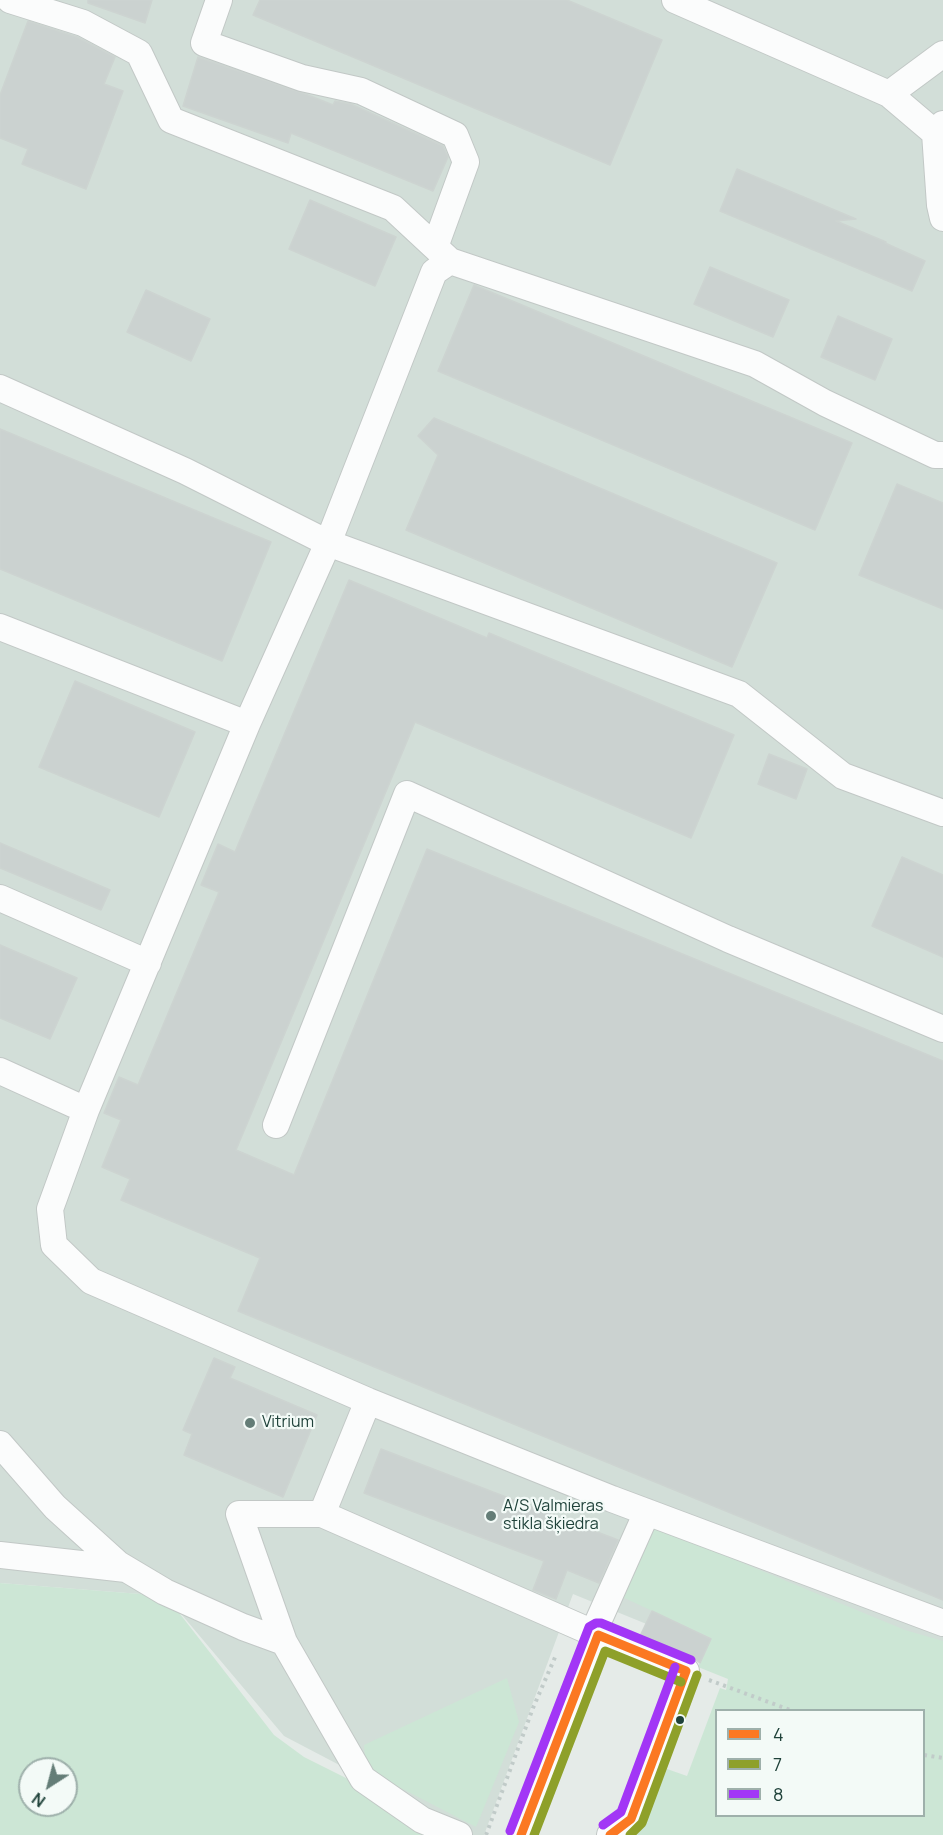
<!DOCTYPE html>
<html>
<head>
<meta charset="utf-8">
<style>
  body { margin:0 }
  #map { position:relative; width:943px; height:1835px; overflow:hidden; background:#e5ebe8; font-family:Manrope,sans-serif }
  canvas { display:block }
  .legend { position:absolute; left:715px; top:1709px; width:210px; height:108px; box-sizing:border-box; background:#f3faf7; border:2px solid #9eb0ab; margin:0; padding:8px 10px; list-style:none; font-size:18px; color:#1f423a }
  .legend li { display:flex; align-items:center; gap:12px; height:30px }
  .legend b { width:30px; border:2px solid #9eb0ab }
  .north { position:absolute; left:18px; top:1757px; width:60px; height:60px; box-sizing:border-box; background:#f3faf7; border:2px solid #9eb0ab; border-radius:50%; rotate:216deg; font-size:16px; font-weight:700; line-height:24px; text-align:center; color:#1f423a }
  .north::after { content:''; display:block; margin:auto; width:21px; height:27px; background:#647d77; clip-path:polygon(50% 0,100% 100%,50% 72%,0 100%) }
</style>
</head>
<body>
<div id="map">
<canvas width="943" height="1835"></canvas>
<ul class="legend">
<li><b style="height:8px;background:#fb7822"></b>4</li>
<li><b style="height:8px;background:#8ea02a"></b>7</li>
<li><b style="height:8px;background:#a236f6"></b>8</li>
</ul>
<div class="north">N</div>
</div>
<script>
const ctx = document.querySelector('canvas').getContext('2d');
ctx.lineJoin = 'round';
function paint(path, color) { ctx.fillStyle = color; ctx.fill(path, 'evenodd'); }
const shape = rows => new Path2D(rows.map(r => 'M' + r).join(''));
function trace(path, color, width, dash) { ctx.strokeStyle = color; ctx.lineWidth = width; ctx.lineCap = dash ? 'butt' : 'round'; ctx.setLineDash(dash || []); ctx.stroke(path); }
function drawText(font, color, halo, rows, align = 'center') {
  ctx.font = font + ' Manrope,sans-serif'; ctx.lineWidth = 4.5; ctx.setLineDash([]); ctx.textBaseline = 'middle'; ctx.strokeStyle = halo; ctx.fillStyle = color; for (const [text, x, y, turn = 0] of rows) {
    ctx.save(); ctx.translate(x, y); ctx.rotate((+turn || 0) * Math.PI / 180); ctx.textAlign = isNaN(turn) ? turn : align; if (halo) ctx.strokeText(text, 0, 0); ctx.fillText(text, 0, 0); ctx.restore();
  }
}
const built = shape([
  [0,0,943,0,943,1707,693,1643,573,1594,484,1835,473,1835,284,1736,166,1596,0,1583]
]);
const green = shape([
  [653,1526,905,1630,943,1641,943,1835,637,1835,641,1829,667,1769,687,1776,720,1688,726,1690,728,1679,698,1667,711,1638,620,1596],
  [716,1710,924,1710,924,1816,716,1816],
  [0,1583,166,1596,274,1735,304,1757,346,1778,431,1835,0,1835],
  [30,1769,66,1769,66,1805,30,1805],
  [507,1678,519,1722,476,1827,366,1770,364,1745]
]);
const building = shape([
  [88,0,152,0,145,23,88,3,88,0],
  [260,0,567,0,662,40,610,165,253,15,260,0],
  [28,21,77,37,115,57,104,84,123,91,86,189,22,164,28,149,0,138,0,95,28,21],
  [198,57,308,95,333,105,335,101,351,104,443,146,448,157,433,191,291,133,288,143,183,106,198,57],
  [737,169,856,219,836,221,886,242,885,243,925,261,912,291,720,211,737,169],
  [310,200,396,237,375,286,289,249,310,200],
  [710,267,789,300,773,337,694,304,710,267],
  [474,285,852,443,815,530,438,371,474,285],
  [146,290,210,319,191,361,127,332,146,290],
  [838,316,892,339,875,380,821,357,838,316],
  [434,418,777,563,732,667,406,530,438,455,418,436,434,418],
  [0,429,271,542,222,661,0,569,0,429],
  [897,484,943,503,943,609,859,575,897,484],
  [349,580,487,638,489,633,734,735,691,838,415,722,236,1150,294,1175,427,849,943,1061,943,1600,238,1311,260,1258,121,1200,130,1179,102,1167,121,1120,104,1113,119,1077,138,1085,219,892,201,885,218,844,235,852,349,580],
  [75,681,195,732,159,817,39,767,75,681],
  [769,754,807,769,796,799,758,784,769,754],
  [0,843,110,890,101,910,0,868,0,843],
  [902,857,943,875,943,957,872,926,902,857],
  [0,945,77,978,50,1039,0,1018,0,945],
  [214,1358,235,1367,230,1378,317,1415,283,1497,184,1455,192,1434,183,1430,214,1358],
  [381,1449,618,1540,599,1583,567,1570,556,1599,533,1590,544,1561,364,1493,381,1449],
  [652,1611,711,1639,700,1663,692,1657,640,1636,652,1611]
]);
const path = shape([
  [709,1680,790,1710],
  [924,1755,943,1758],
  [486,1835,533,1708,556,1655]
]);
const minor = shape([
  [10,0,83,23,139,53,171,120,393,208,450,261],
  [219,0,204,43,302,78,361,91,455,135,466,162,435,247],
  [675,0,889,94,935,133],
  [889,94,943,54],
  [943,124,935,133,940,205,943,218],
  [0,388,185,471,328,543,434,272,450,261,755,364,825,403,935,455,943,455],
  [0,627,247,724],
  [943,813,843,776,739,694,328,543,247,724,86,1110,50,1209,54,1245,91,1281,368,1401,612,1499,943,1623],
  [0,898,148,963],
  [0,1071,86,1110],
  [276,1125,407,794,728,939,943,1029],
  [0,1444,55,1507,118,1564,165,1592,243,1627,284,1642],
  [322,1514,368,1401],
  [0,1555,126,1569],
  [593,1633,647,1512],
  [459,1835,422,1820,363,1779,284,1642,239,1514,322,1514,598,1635,686,1671,631,1819,610,1835],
  [521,1835,598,1635]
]);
const bus1 = shape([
  [521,1835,598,1635,686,1671],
  [610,1835,631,1819,686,1671]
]);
const bus2 = shape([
  [534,1835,605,1651,681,1682],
  [630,1835,642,1823,697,1675]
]);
const bus3 = shape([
  [603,1825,621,1812,675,1667],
  [510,1831,589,1627,596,1623,601,1623,691,1660]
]);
const markers = [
  [250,1423,6,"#647d77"],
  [491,1516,6,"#647d77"],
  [680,1720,5,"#1f423a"]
];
const poiNames = [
  ["Vitrium",262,1423],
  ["A/S Valmieras",503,1507],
  ["stikla šķiedra",503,1525]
];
paint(built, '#d2ded8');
paint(green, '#cce6d5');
paint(building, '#cbd2d0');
trace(building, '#cdd4d1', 1.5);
trace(minor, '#c2c8c6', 28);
trace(path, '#c1cbc9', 4, [3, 4.5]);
trace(minor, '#fbfcfc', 26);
trace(bus1, '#fb7822', 9);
trace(bus2, '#8ea02a', 9);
trace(bus3, '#a236f6', 9);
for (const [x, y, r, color] of markers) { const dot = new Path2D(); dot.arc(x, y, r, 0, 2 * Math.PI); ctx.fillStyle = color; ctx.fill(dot); trace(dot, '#f3faf7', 2); }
drawText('16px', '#1f423a', '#f3faf7', poiNames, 'left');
</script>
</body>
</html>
